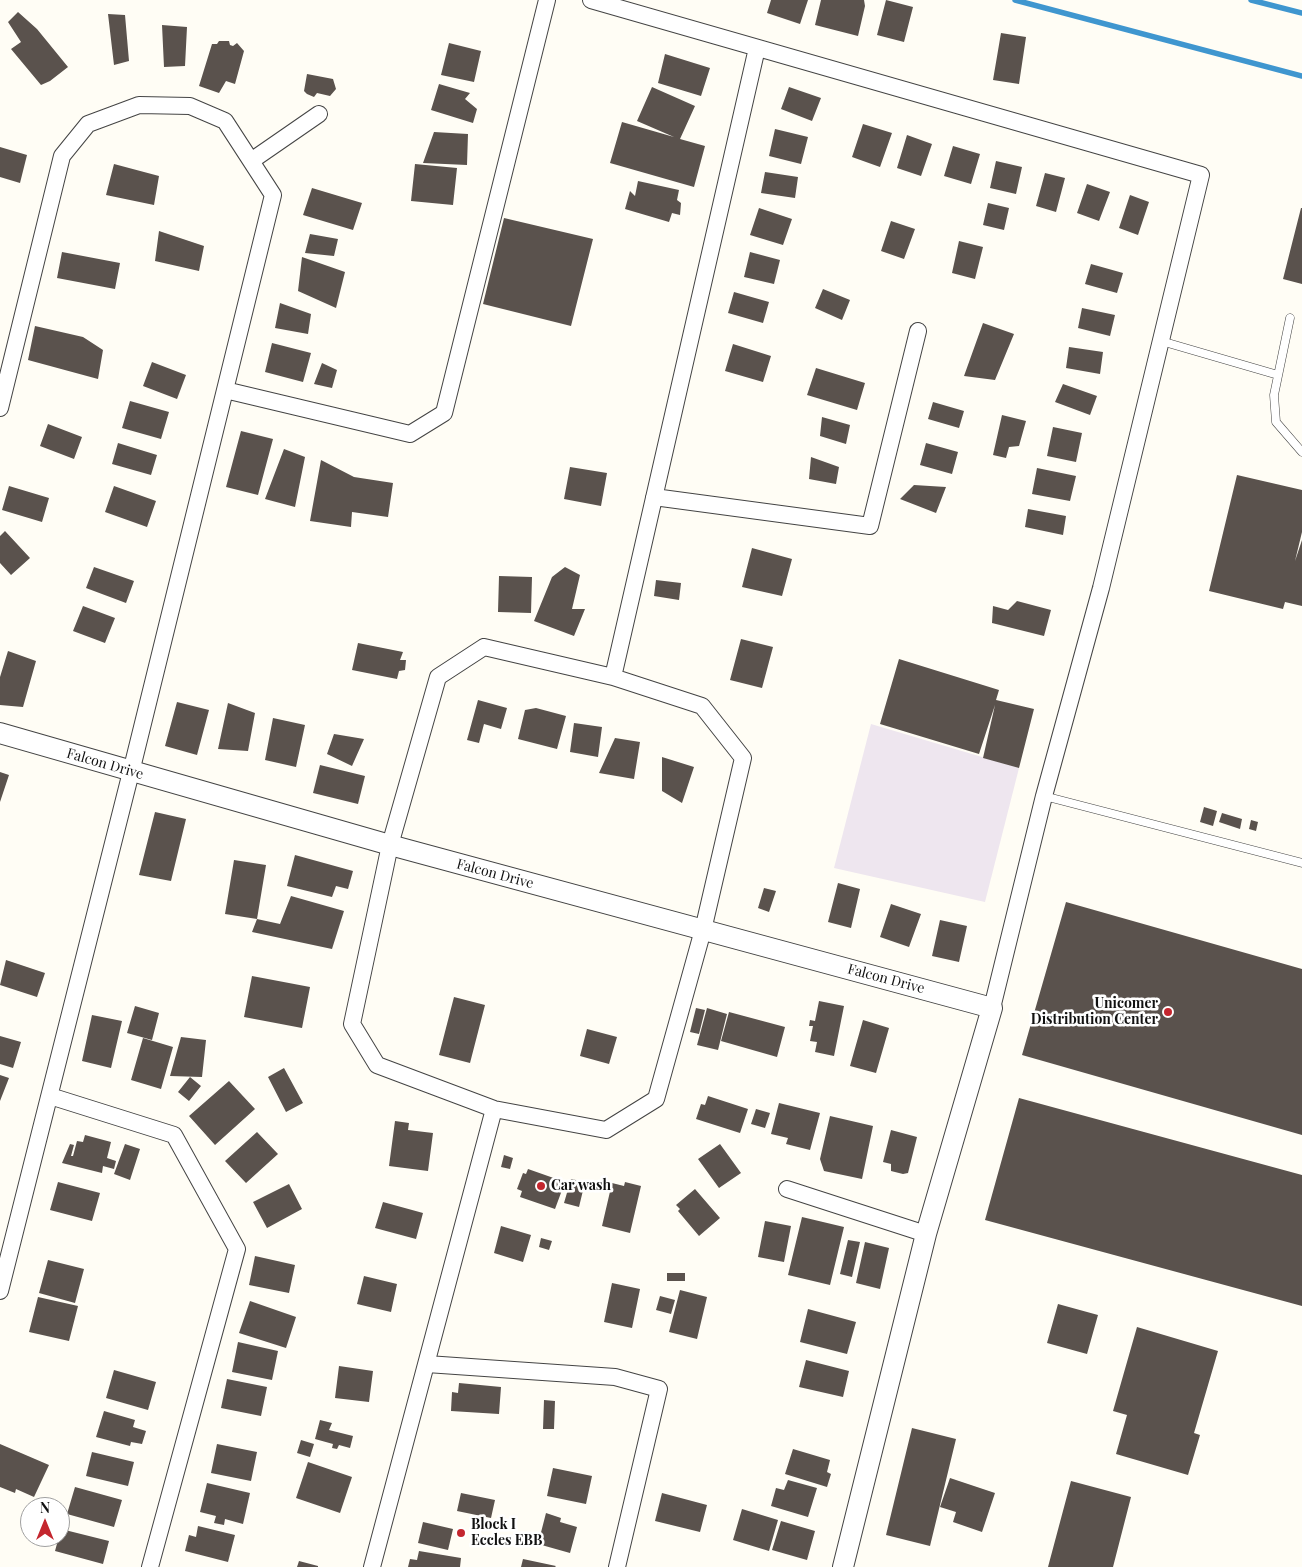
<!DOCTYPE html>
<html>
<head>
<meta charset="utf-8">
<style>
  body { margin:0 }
  #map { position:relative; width:1302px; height:1567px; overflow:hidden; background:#fffdf5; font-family:"Playfair Display",serif }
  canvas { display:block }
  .north { position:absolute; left:20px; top:1497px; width:50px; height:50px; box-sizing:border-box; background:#fff; border:1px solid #a0a0a0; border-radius:50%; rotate:0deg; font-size:14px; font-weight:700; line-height:20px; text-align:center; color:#111 }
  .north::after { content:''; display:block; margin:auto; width:18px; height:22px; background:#c4262e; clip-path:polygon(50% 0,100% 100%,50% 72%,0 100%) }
</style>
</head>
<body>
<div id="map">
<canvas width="1302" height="1567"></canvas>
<div class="north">N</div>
</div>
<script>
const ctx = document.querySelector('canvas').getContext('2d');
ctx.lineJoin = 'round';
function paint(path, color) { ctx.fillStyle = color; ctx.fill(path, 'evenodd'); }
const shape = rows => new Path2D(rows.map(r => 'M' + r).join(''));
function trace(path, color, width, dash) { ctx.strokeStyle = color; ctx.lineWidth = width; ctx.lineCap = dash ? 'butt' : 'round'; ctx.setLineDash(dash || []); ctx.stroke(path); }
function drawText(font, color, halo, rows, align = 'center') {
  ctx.font = font + ' "Playfair Display",serif'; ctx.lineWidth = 5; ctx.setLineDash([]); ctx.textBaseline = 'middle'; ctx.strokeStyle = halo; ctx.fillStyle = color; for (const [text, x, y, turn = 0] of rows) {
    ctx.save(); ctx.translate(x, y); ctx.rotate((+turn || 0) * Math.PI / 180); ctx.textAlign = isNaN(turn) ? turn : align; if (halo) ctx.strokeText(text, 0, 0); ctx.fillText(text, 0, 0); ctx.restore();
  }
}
const industrial = shape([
  [871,724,1019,768,985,902,834,868]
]);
const stream = shape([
  [1015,0,1302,76],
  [1251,0,1302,13]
]);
const building = shape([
  [771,0,808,0,800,24,767,13],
  [821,0,864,0,865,6,858,36,815,25],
  [886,0,913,7,904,42,877,35],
  [18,12,37,29,68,67,50,81,41,85,11,49,21,42,8,22],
  [108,14,125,15,129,61,114,65],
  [162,25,187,27,185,66,164,67],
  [1001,33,1026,37,1019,84,993,80],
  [219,41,229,41,230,45,233,46,237,43,244,51,235,84,226,81,219,93,199,86,212,44,217,44],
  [449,43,481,51,474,82,441,75],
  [665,54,710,68,701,96,658,83],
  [307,74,333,79,336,89,330,96,317,93,314,97,307,94,304,91],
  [439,84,470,93,465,99,477,109,473,123,431,110],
  [652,87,695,106,680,139,705,146,694,187,610,163,622,122,674,137,637,121],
  [789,87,821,98,812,121,781,109],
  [863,124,892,133,880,167,852,157],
  [775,129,808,137,801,164,769,156],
  [434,132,468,134,467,165,423,163],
  [907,135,932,144,921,176,897,168],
  [953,146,980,154,971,184,944,176],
  [0,147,27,155,20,183,0,177],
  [996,161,1022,167,1016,194,990,188],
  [114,164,159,176,154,205,106,195],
  [415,164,457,168,453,205,411,201],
  [765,172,798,177,795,198,761,193],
  [1045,173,1065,178,1056,212,1036,206],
  [638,181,679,190,677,200,681,203,680,215,672,213,669,222,625,209,630,191,635,196],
  [1087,184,1110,192,1099,221,1077,213],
  [312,188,362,203,353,230,303,215],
  [1130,195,1149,202,1138,235,1119,228],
  [988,203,1009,208,1004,230,983,225],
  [759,208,792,219,783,245,750,235],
  [1301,208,1302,208,1302,284,1283,279],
  [504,218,593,239,571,326,483,304],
  [891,221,915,229,904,259,881,251],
  [159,231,204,246,199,271,155,261],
  [310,234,338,239,334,256,305,253],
  [959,241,983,247,975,279,952,273],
  [62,252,120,263,115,289,57,278],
  [750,252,780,260,774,284,744,277],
  [302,257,345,272,336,308,298,291],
  [1091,264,1123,273,1117,293,1085,284],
  [823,289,850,300,842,320,815,308],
  [734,292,769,302,763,323,728,313],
  [280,303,311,314,308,334,275,328],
  [1082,308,1115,315,1110,336,1078,328],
  [983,323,1014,334,995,380,964,376],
  [35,326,83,337,103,350,98,379,28,360],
  [272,343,311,353,303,382,265,372],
  [733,344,771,356,763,382,725,371],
  [1069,347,1103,352,1100,374,1066,368],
  [152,362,186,375,177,399,143,386],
  [322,363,337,370,332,388,314,384],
  [816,368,865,383,857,410,807,395],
  [1063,384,1097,396,1090,415,1055,402],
  [130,401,169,412,161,439,122,428],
  [933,402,964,411,959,428,928,419],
  [1002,415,1026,421,1019,446,1009,447,1006,458,993,455],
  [822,417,850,425,846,444,820,436],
  [48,424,82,437,74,459,40,446],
  [1053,427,1082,433,1076,462,1047,456],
  [241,431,273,439,258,495,226,487],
  [118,443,157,455,151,475,112,464],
  [926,443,958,452,952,474,920,465],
  [284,449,305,457,295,507,265,499],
  [811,457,839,467,836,484,809,479],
  [321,460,354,477,393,483,388,517,352,512,351,527,310,521],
  [570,467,607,473,601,506,564,499],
  [1037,468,1076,476,1070,501,1032,494],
  [1237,475,1302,490,1302,532,1295,561,1302,540,1302,606,1285,602,1283,609,1209,591],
  [914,485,946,487,936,513,900,499],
  [9,486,49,498,42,522,2,510],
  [114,486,156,501,147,527,105,512],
  [1028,509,1066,516,1063,535,1025,527],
  [5,531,30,558,11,575,0,563,0,536],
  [752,548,792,559,782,596,742,587],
  [94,567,134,581,126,603,86,588],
  [565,567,580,575,572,609,585,609,574,636,534,621,552,577],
  [499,576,532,577,531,613,498,612],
  [656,580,681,583,679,600,654,596],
  [1017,601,1051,610,1044,636,992,623,993,606,1008,610],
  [83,606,115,618,105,643,73,631],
  [741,639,773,647,762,688,730,680],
  [358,643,403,652,400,660,406,660,405,670,399,671,397,679,352,670],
  [8,651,36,661,23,707,0,705,0,677],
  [899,659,999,690,996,700,1034,709,1019,768,983,758,995,705,979,754,880,724],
  [478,700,507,708,501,729,484,724,479,743,467,740],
  [177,702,209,710,197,755,165,746],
  [228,703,255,713,248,751,218,749],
  [536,708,566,716,557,749,518,739,525,710],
  [273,718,305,725,296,767,265,760],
  [574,723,602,727,598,757,570,752],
  [334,734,364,739,352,766,327,754],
  [615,738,640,742,634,779,599,773],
  [662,757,694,767,682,803,662,791],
  [320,765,365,776,358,804,313,793],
  [0,772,9,775,0,802],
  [1204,807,1217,811,1213,826,1200,822],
  [155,812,186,819,171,881,139,875],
  [1222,813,1242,819,1240,829,1219,822],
  [1251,820,1258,822,1256,831,1249,829],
  [295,855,353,871,348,889,336,886,332,897,287,886],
  [234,860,266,865,257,919,280,924,291,896,344,911,332,949,252,932,257,919,225,914],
  [838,883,860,889,851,928,828,922],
  [764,888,776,891,769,912,758,908],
  [1066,902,1302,969,1302,1135,1022,1055],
  [891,904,921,914,909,947,880,937],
  [940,920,967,926,959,962,932,956],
  [6,960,45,973,37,997,0,985],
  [252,976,310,987,302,1028,244,1017],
  [454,997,485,1005,470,1063,439,1055],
  [819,1001,844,1006,834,1056,815,1052,817,1042,810,1041,813,1026,809,1026,810,1020,815,1021],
  [135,1006,159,1013,152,1040,127,1033],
  [696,1008,705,1010,699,1034,690,1032],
  [707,1008,727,1014,718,1050,697,1045],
  [729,1012,785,1027,777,1057,721,1041],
  [92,1015,122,1021,111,1068,82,1061],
  [863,1020,889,1028,876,1073,850,1066],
  [587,1029,617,1037,609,1064,580,1056],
  [0,1036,21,1042,13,1068,0,1064],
  [181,1037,206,1040,202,1077,170,1076],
  [143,1038,173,1047,161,1089,131,1080],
  [284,1068,303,1103,286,1112,268,1077],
  [0,1075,9,1078,0,1101],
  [190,1077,201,1086,189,1101,178,1092],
  [229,1081,255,1109,215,1145,189,1116],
  [708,1096,748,1109,740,1133,696,1119,701,1104,705,1105],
  [1019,1098,1302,1175,1302,1306,985,1220],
  [779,1103,820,1113,810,1150,786,1144,788,1138,771,1134],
  [756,1109,770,1113,765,1128,751,1124],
  [830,1116,873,1126,862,1179,824,1171,820,1159],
  [395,1121,409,1123,408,1130,433,1133,428,1171,389,1166],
  [891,1130,917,1137,908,1173,903,1174,891,1171,891,1164,883,1162],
  [257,1132,278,1154,246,1183,225,1161],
  [85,1135,111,1142,107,1158,116,1161,114,1169,103,1166,102,1173,62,1163,70,1144,74,1145,71,1156,73,1156,77,1141,83,1142],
  [125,1144,140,1149,130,1180,114,1174],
  [720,1144,741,1173,719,1188,698,1159],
  [504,1155,513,1158,510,1169,501,1167],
  [528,1169,565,1182,555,1209,520,1197,522,1191,517,1189,523,1173,526,1174],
  [571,1179,585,1182,579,1207,564,1203],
  [58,1182,100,1193,92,1221,50,1210],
  [625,1182,641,1186,630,1233,602,1226,612,1183,624,1186],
  [289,1184,302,1209,267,1228,253,1202],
  [695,1189,720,1218,699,1236,678,1211,680,1209,676,1205],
  [383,1202,423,1213,416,1239,375,1228],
  [802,1217,844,1227,830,1285,788,1275],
  [765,1221,791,1226,784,1262,758,1257],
  [501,1226,531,1235,523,1262,494,1253],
  [541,1238,552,1241,549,1250,539,1247],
  [848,1240,860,1242,852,1277,840,1274],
  [865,1242,889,1248,880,1289,856,1283],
  [255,1256,295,1265,289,1293,249,1285],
  [48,1260,84,1269,75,1303,39,1293],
  [667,1273,685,1273,685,1281,667,1281],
  [364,1276,397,1284,391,1312,357,1304],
  [612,1283,640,1289,632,1328,604,1322],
  [680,1290,707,1297,697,1339,669,1332],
  [660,1296,675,1300,671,1314,656,1310],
  [38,1297,78,1306,69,1341,29,1332],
  [250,1301,296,1317,286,1348,239,1333],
  [1058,1304,1098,1315,1087,1354,1047,1343],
  [808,1309,856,1322,847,1354,800,1342],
  [1137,1327,1218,1351,1194,1433,1200,1435,1188,1475,1116,1454,1127,1415,1113,1411],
  [238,1342,278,1351,272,1380,232,1372],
  [806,1360,849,1371,843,1397,799,1387],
  [339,1366,373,1371,369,1402,335,1398],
  [114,1370,156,1382,148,1410,106,1398],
  [227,1379,267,1387,261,1416,221,1408],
  [459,1383,501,1387,499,1414,451,1411,452,1392,458,1393],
  [544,1400,555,1401,554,1429,543,1429],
  [104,1411,135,1420,133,1427,146,1431,142,1444,131,1442,130,1446,96,1437],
  [320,1420,332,1423,329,1430,353,1436,350,1448,339,1445,337,1449,332,1448,333,1444,315,1439],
  [912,1428,956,1439,930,1546,886,1535],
  [301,1440,314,1444,310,1457,297,1453],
  [0,1444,49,1465,34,1497,16,1489,15,1493,0,1487],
  [217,1444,257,1452,251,1481,211,1473],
  [793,1449,830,1460,827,1472,831,1474,827,1487,785,1474],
  [92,1452,134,1462,128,1486,86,1476],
  [308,1462,352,1477,340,1513,296,1498],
  [553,1468,592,1476,586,1504,547,1496],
  [950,1478,995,1493,982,1532,953,1522,956,1512,940,1507],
  [788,1480,817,1488,808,1517,771,1506,776,1488,784,1490],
  [1071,1481,1131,1497,1113,1567,1048,1567],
  [207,1483,250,1493,243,1524,225,1519,224,1525,214,1523,216,1516,200,1512],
  [75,1487,122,1500,114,1527,67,1514],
  [461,1493,495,1500,491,1518,457,1511],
  [662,1493,707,1505,700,1532,655,1521],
  [742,1509,778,1520,769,1551,733,1540],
  [546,1513,561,1518,560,1522,577,1527,570,1553,538,1544],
  [781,1521,815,1531,807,1560,772,1550],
  [423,1522,453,1529,448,1550,418,1543],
  [198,1526,235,1535,228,1562,185,1551,189,1535,196,1537],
  [61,1529,109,1541,103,1564,55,1551],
  [419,1551,461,1558,460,1567,408,1567,410,1559,417,1560],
  [523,1559,556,1566,555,1567,521,1567],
  [299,1561,318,1566,318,1567,297,1567]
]);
const service = shape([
  [1290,318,1274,395,1276,422,1302,452],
  [1161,341,1278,375],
  [1044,796,1302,863]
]);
const minor = shape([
  [591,0,1201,175,1101,588,1044,796,992,1008],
  [251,161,319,114],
  [225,390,410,434,444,413,547,0],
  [0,408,62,156,88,124,139,105,190,106,225,121,273,195,131,772,0,1291],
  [654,497,870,526,918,331],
  [484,647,613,677,702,706,743,758,703,930,656,1099,606,1130,494,1109,377,1065,352,1024,390,845,438,677,484,647],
  [613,677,757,48],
  [50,1096,174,1135,237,1249,150,1567],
  [787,1189,926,1234],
  [427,1364,615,1377,659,1389,617,1567],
  [372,1567,494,1109]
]);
const tertiary = shape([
  [0,733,390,845,992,1008,926,1234,843,1567]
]);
const markers = [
  [1168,1012,5,"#c4262e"],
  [541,1186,5,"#c4262e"],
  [461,1533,5,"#c4262e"]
];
const streetNames = [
  ["Falcon Drive",105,764,16],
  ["Falcon Drive",495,874,15],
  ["Falcon Drive",886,979,15]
];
const poiNames = [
  ["Unicomer",1158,1004,"right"],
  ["Distribution Center",1158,1020,"right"],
  ["Car wash",551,1186],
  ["Block I",471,1525],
  ["Eccles EBB",471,1541]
];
paint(industrial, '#eee6ef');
trace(stream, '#3f96cf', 5.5);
paint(building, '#5a524d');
trace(service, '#444', 9);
trace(minor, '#444', 18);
trace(tertiary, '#444', 22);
trace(service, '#fff', 8);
trace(minor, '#fff', 16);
trace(tertiary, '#fff', 20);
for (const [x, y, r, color] of markers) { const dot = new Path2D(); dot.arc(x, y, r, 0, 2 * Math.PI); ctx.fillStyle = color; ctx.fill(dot); trace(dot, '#fff', 2); }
drawText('14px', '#111', '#fff', streetNames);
drawText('bold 14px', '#111', '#fff', poiNames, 'left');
</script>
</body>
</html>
